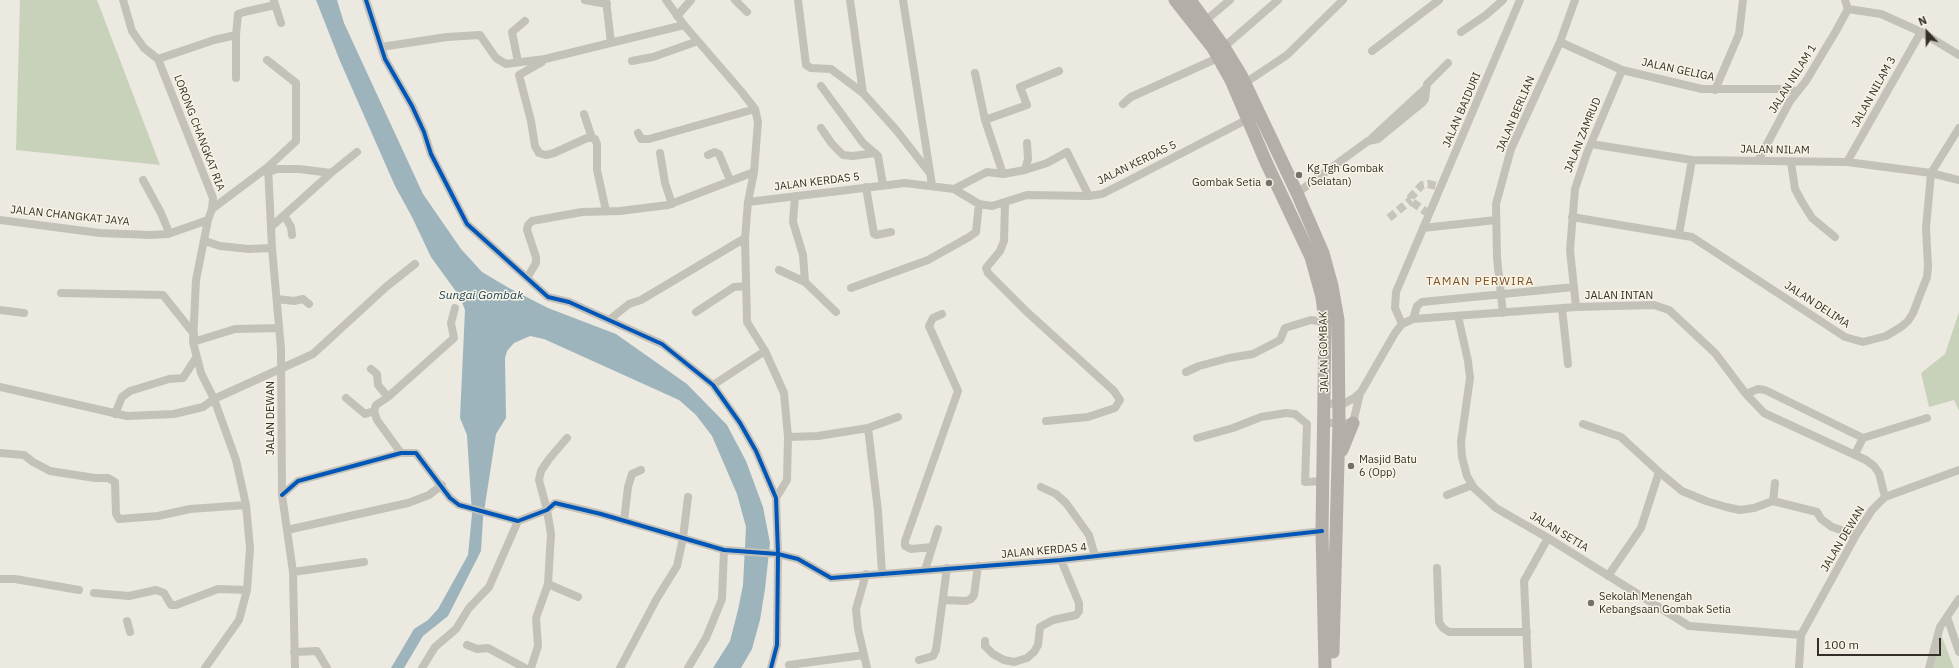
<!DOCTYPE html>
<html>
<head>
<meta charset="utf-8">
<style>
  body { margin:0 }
  #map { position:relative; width:1959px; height:668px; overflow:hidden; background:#ece9e0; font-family:"IBM Plex Sans",sans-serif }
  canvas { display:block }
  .north { position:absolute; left:1907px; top:12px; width:40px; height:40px; -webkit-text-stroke:3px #f8f5e7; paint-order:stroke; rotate:338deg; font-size:11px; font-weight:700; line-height:16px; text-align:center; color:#352f27 }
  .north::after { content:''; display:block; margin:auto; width:14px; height:18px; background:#352f27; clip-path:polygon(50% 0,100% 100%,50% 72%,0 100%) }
  .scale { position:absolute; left:1817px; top:638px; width:124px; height:18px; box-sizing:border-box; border:2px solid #352f27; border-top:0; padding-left:5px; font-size:12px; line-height:14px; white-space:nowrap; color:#352f27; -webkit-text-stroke:3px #f8f5e7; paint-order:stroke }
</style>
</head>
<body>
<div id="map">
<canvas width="1959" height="668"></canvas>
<div class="north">N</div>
<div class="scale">100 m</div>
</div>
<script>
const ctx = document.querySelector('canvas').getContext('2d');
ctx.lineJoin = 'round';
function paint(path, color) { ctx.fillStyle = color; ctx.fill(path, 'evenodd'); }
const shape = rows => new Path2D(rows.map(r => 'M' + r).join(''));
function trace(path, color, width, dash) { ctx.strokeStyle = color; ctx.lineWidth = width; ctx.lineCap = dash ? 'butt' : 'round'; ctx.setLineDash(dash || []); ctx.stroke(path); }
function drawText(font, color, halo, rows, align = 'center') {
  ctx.font = font + ' "IBM Plex Sans",sans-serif'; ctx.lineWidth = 3; ctx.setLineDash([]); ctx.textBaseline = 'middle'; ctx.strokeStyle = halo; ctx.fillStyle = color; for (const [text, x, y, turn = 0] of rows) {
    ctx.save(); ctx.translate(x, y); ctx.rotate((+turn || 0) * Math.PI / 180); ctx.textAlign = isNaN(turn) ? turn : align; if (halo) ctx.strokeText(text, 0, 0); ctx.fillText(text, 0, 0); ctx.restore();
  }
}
const green = shape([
  [20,0,97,0,160,165,16,150],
  [1959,312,1959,411,1954,400,1929,407,1921,373,1945,354],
  [1940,632,1954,668,1930,668]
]);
const water = shape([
  [316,0,337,0,344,23,423,194,461,249,482,272,509,288,548,308,616,334,687,384,727,425,746,461,763,507,770,543,765,589,760,620,752,649,741,668,713,668,730,641,738,610,743,585,746,527,737,494,712,436,696,415,679,400,544,339,530,336,514,343,507,351,505,358,506,418,496,434,483,518,481,551,448,616,423,636,404,668,391,668,414,629,428,620,438,609,468,555,472,514,467,435,460,418,465,310,460,297,431,257,412,217,395,186,340,61]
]);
const streetTunnel = shape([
  [1429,214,1412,202,1411,197,1422,185,1428,184,1441,187],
  [1389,218,1411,200]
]);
const street = shape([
  [123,0,132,31,144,48,158,59,213,198,212,209,208,220,196,280,193,342,201,373,214,399,236,460,246,505,250,548,247,590,239,620,205,668],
  [366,0,385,59,412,106,424,132,431,154,467,224,548,297,569,302,662,344,713,385,740,423,756,451,776,498,778,554,777,645,771,668],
  [585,0,607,4],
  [606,0,611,43],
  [666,0,684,25,741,91,755,109,758,122,754,172,748,202,745,238,747,322,765,351,784,393,788,437,787,480,776,498],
  [735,0,747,12],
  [798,0,806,65,811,68,831,69,863,93,897,131,929,172],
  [850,0,863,93],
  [903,0,932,185],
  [274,1,281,23],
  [1848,9,1881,14,1921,32,1959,55],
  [677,16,691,0],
  [1205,21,1230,0],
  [1461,32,1486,15,1503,0],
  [236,35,238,14,244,12,275,5],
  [1560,42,1622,70,1702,89,1778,89,1797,91],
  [381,47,447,37,480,35,496,58,506,64,545,59,684,25],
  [1224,47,1278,0],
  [1372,51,1439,0],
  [158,59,214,40,236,35,236,78],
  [632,61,653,57,698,41],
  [518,62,512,32,525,21],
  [542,62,519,75,531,121,535,146,539,153,546,155,554,153,587,138,592,138],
  [975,73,985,120,1003,174],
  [1245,83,1287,55,1343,0],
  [821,86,863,143,878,156,883,185],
  [1715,90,1739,34,1743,0],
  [1123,104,1131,97,1218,58],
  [584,114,592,138,595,139,597,144,597,170,606,211],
  [985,120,1027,105,1020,87,1059,71],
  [821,128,832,144,843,155,853,156,875,153],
  [638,133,641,139,649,139,755,109],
  [1372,138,1425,89],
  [1591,144,1692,160,1847,162,1931,173,1959,180],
  [660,153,665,183,672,204],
  [708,155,715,152,719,154,730,180],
  [1758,161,1790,101,1806,81,1836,31,1848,9,1845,0],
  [1791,162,1795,189,1802,202,1812,218,1835,237],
  [1847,162,1921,32],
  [268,167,272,248,281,349,282,495,293,572,295,668],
  [1025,170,1047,163,1067,152,1089,196],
  [268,172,277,169,299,169,331,173],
  [143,180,161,213,168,230,168,234],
  [866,187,874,234,876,235,891,232],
  [954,189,987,172,1003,174,1025,170,1028,159,1027,143],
  [1297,193,1368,141,1378,139,1422,103,1425,99,1427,84,1448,63],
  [795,196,793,222,803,255,805,282,836,312],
  [748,202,905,183,954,189,979,204,992,206,1027,195,1089,196,1102,194,1116,187,1248,119],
  [1005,203,1004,241,1000,251,986,268,988,273,1027,312,1114,391,1120,400,1115,408,1088,417,1046,421],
  [212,209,268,167,296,141,296,83,267,60],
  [284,215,291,227,292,235],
  [1572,217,1692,237,1845,337,1863,342,1886,336,1901,327,1908,321,1913,313,1927,277,1928,267,1926,228,1931,173,1959,128],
  [0,220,100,233,150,235,168,234,208,220],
  [271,227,331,173,357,152],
  [1423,228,1496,220],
  [1679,234,1692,160],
  [205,241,220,246,249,249,272,248],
  [779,270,805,282],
  [527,278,536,263,536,257,527,230,528,225,532,221,582,212,620,211,668,205,754,172],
  [851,288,928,260,969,237,976,232,979,204],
  [61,293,163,295,194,334],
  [277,299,294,301,303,299,309,304],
  [1576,307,1570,250,1575,189,1587,153,1622,70],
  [1562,308,1568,364],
  [0,310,24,313],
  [696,312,734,287,746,286],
  [1503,313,1497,258,1496,204,1511,149,1560,42,1575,0],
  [1458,316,1468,361,1470,378,1461,442,1462,457,1467,476,1474,488,1496,508,1548,538,1689,626,1801,635],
  [1413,319,1417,306,1422,302,1574,287],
  [609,320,629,304,641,300,745,238],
  [1402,324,1395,308,1396,292,1520,0],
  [193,342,235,329,279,328],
  [371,369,377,374,378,385,388,397],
  [1186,372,1199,366,1229,358,1253,354,1280,340,1285,328,1311,320,1325,322],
  [713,385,765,351],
  [0,387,127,416,174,414,203,407,214,399,313,354,386,287,415,264],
  [1746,394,1758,389,1765,390,1863,438,1927,418],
  [346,398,365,414,374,411],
  [1325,404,1345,403,1354,398,1361,392,1395,333,1402,324,1413,319,1576,307,1654,305,1669,310,1715,353,1746,394,1764,413,1866,460,1874,466,1879,473,1885,497],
  [115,414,122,397,130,391,169,379,183,378,196,358],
  [1325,423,1353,423,1360,393],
  [1583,424,1621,437,1659,472,1641,528,1608,576],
  [868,428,878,511,882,573],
  [788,437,818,436,868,428,898,417],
  [1197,438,1233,428,1261,417,1286,413,1295,414,1307,424,1305,482,1323,481],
  [0,453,24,455,33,462,50,471,95,478,108,478,115,482,116,514,119,519,158,516,190,509,246,505],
  [401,453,377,420,374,411,376,405,388,397,454,338,451,323,455,308],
  [1855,454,1863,438],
  [1659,472,1682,491,1706,501,1726,507,1740,510,1754,508,1773,501],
  [1775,483,1773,501,1817,512,1821,519,1832,527,1856,535],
  [1041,487,1056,494,1066,503,1089,535,1095,556],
  [282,495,298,481,401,453,416,453,450,498,459,505,518,521,547,510,555,503,601,514,724,550,778,554,798,559,831,578,1061,560,1322,531],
  [1447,495,1472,485],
  [624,521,628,487,632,474,641,470],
  [287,530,408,503,429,495,442,485],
  [932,547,911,549,905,546,905,541,958,391,929,326,933,318,942,314],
  [1437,568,1439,622,1443,628,1449,632,1527,632],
  [925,570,938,529],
  [293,572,364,562],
  [866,574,856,609,858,629,867,668],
  [0,579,15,579,79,590],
  [548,584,578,597],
  [94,593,129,596,156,590,164,593,171,605,176,605,218,589,247,590],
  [943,600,966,601,971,599,974,595,978,566],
  [1947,617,1959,652],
  [127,621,130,632],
  [985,641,985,646,993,654,1004,660,1014,662,1027,658,1034,652,1038,645,1040,627,1053,620,1076,615,1079,611,1079,603,1061,560],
  [467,645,477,649,488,648,525,668],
  [294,652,317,651,327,668],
  [919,660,933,656,936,650,947,568],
  [789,665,864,655],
  [422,668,435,647,456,629,469,608,489,587,518,521],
  [531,668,538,646,536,618,548,584,551,534,547,510,539,480,541,471,549,459,567,438],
  [620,668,656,600,677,566,683,538,688,497],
  [688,668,706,638,722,599,724,550],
  [1528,668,1524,581,1548,538],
  [1799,668,1801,635,1856,535,1872,510,1885,497,1959,470],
  [1929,668,1940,627,1959,599]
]);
const primary = shape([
  [1175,0,1213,48,1231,80,1266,162,1311,257,1322,297,1325,322,1322,531,1325,668],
  [1190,0,1224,47,1241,75,1297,193,1323,253,1332,286,1338,320,1339,423,1333,652],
  [1342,450,1353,423]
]);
const cycleway = shape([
  [366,0,385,59,412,106,424,132,431,154,467,224,548,297,569,302,662,344,713,385,740,423,756,451,776,498,778,554,777,645,771,668],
  [282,495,298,481,401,453,416,453,450,498,459,505,518,521,547,510,555,503,601,514,724,550,778,554,798,559,831,578,1061,560,1322,531]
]);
const markers = [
  [1299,175,4,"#757068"],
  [1269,183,4,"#757068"],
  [1351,466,4,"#757068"],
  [1591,603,4,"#757068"]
];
const streetNames = [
  ["JALAN GELIGA",1678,70,12],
  ["JALAN NILAM 1",1793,79,-58],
  ["JALAN NILAM 3",1874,92,-61],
  ["JALAN BAIDURI",1462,110,-67],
  ["JALAN BERLIAN",1516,114,-67],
  ["LORONG CHANGKAT RIA",199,133,69],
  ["JALAN ZAMRUD",1583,135,-68],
  ["JALAN NILAM",1775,150,1],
  ["JALAN KERDAS 5",1137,163,-26],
  ["JALAN KERDAS 5",817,182,-7],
  ["JALAN CHANGKAT JAYA",70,216,6],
  ["JALAN INTAN",1619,296],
  ["JALAN DELIMA",1817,305,33],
  ["JALAN GOMBAK",1324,352,-91],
  ["JALAN DEWAN",271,418,-90],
  ["JALAN SETIA",1559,532,31],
  ["JALAN DEWAN",1843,539,-59],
  ["JALAN KERDAS 4",1044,551,-5]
];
const poiNames = [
  ["Kg Tgh Gombak",1307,169],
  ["(Selatan)",1307,182],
  ["Gombak Setia",1261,183,"right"],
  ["Masjid Batu",1359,460],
  ["6 (Opp)",1359,473],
  ["Sekolah Menengah",1599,597],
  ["Kebangsaan Gombak Setia",1599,610]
];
const neighbourhoodNames = [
  ["TAMAN PERWIRA",1480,282]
];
const waterNames = [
  ["Sungai Gombak",481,296]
];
paint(green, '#c8d2ba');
paint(water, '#9db4bc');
trace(streetTunnel, '#c7c4bb', 8, [8, 4]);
trace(street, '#c4c1b9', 8);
trace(primary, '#b3afa8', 13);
trace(cycleway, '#0057b8', 4);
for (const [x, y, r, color] of markers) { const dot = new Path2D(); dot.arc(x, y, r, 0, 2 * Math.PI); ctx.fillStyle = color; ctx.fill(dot); trace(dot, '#f8f5e7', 1.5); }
drawText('11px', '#352f27', '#f8f5e7', streetNames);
drawText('11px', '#352f27', '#f8f5e7', poiNames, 'left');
ctx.letterSpacing = '1px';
drawText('12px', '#815124', '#f8f5e7', neighbourhoodNames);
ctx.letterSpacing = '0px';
drawText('italic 12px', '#1f4355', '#f8f5e7', waterNames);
</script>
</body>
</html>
